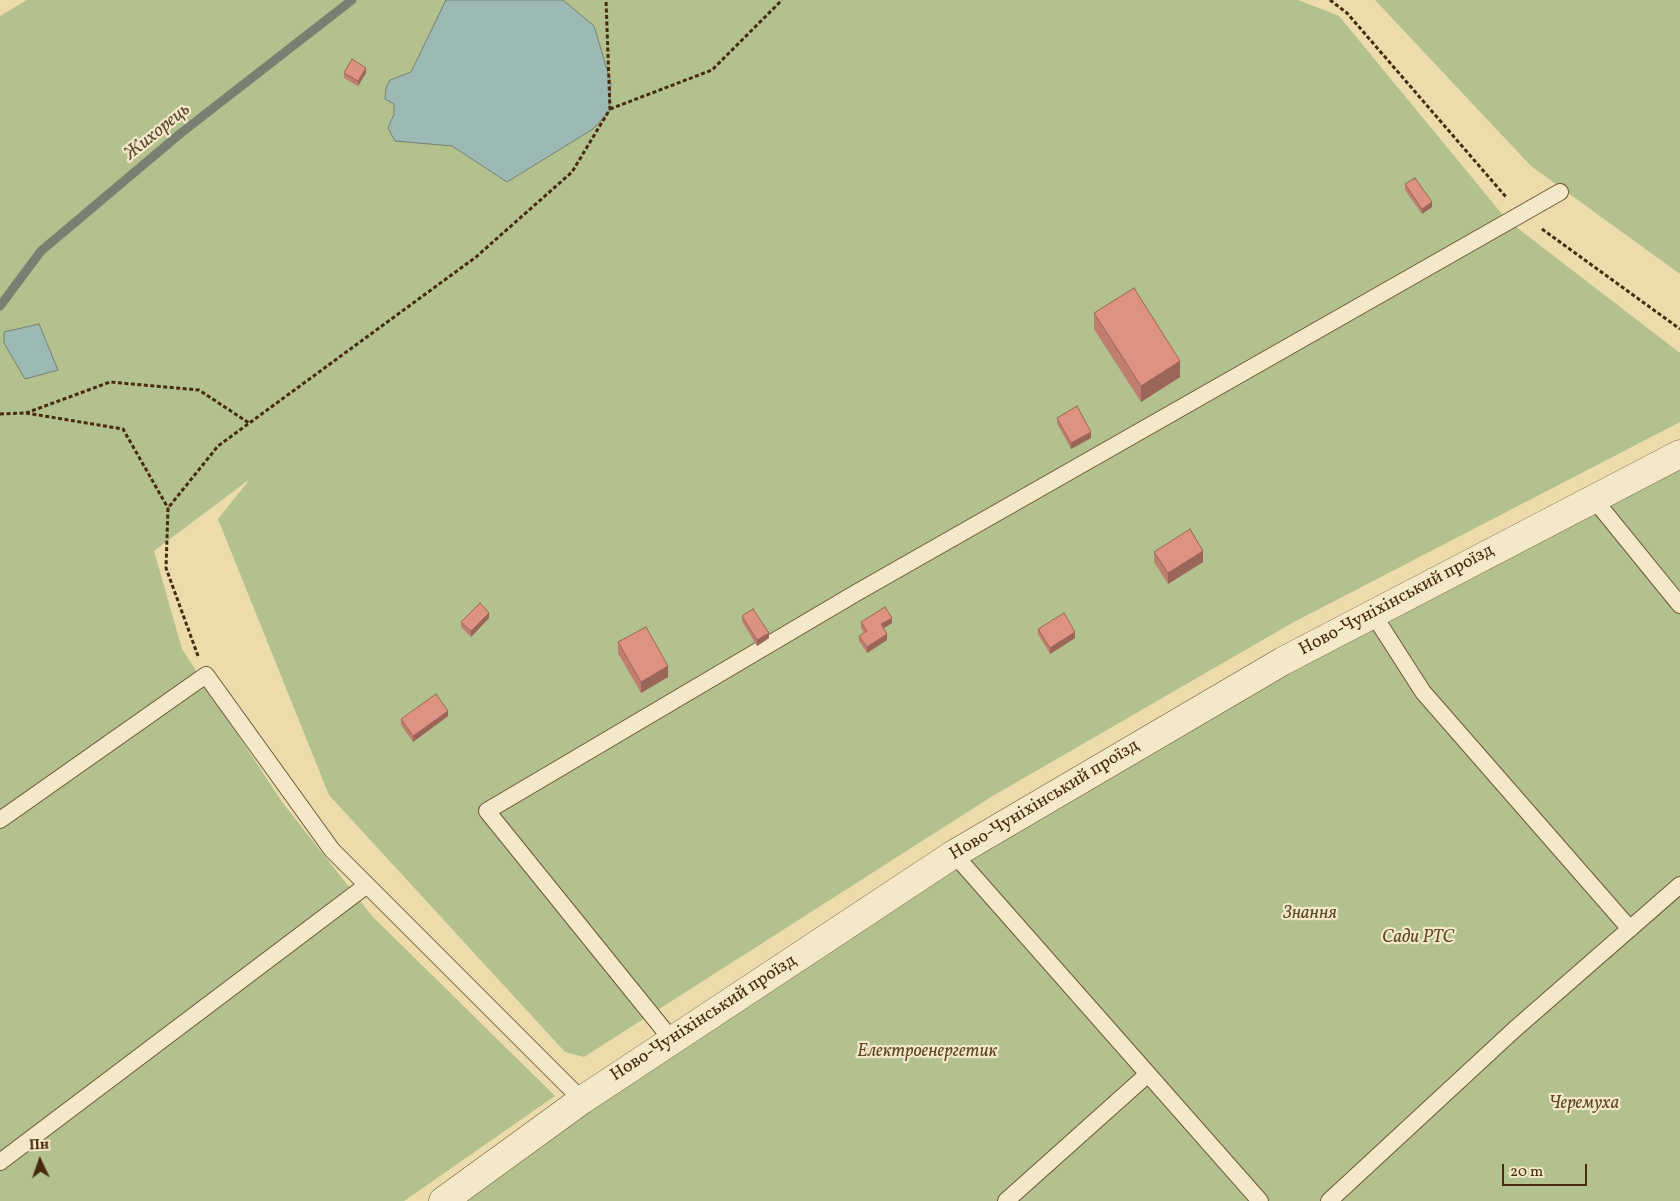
<!DOCTYPE html>
<html>
<head>
<meta charset="utf-8">
<style>
  body { margin:0 }
  #map { position:relative; width:1680px; height:1201px; overflow:hidden; background:#ecdbab; font-family:Vollkorn,serif }
  canvas { display:block }
  .north { position:absolute; left:15px; top:1136px; width:50px; height:50px; -webkit-text-stroke:4px #f3e8c8; paint-order:stroke; rotate:357deg; font-size:14px; font-weight:700; line-height:20px; text-align:center; color:#482a0f }
  .north::after { content:''; display:block; margin:auto; width:18px; height:22px; background:#482a0f; clip-path:polygon(50% 0,100% 100%,50% 72%,0 100%) }
  .scale { position:absolute; left:1502px; top:1164px; width:85px; height:22px; box-sizing:border-box; border:2px solid #482a0f; border-top:0; padding-left:6px; font-size:15px; line-height:18px; white-space:nowrap; color:#482a0f; -webkit-text-stroke:4px #f3e8c8; paint-order:stroke }
</style>
</head>
<body>
<div id="map">
<canvas width="1680" height="1201"></canvas>
<div class="north">Пн</div>
<div class="scale">20 m</div>
</div>
<script>
const ctx = document.querySelector('canvas').getContext('2d');
ctx.lineJoin = 'round';
function paint(path, color) { ctx.fillStyle = color; ctx.fill(path, 'evenodd'); }
const shape = rows => new Path2D(rows.map(r => 'M' + r).join(''));
function trace(path, color, width, dash) { ctx.strokeStyle = color; ctx.lineWidth = width; ctx.lineCap = dash ? 'butt' : 'round'; ctx.setLineDash(dash || []); ctx.stroke(path); }
function drawText(font, color, halo, rows, align = 'center') {
  ctx.font = font + ' Vollkorn,serif'; ctx.lineWidth = 4.5; ctx.setLineDash([]); ctx.textBaseline = 'middle'; ctx.strokeStyle = halo; ctx.fillStyle = color; for (const [text, x, y, turn = 0] of rows) {
    ctx.save(); ctx.translate(x, y); ctx.rotate((+turn || 0) * Math.PI / 180); ctx.textAlign = isNaN(turn) ? turn : align; if (halo) ctx.strokeText(text, 0, 0); ctx.fillText(text, 0, 0); ctx.restore();
  }
}
const green = shape([
  [27,0,1298,0,1339,16,1507,220,1680,353,1680,422,1292,623,991,797,584,1057,565,1052,329,795,218,519,250,479,154,551,182,649,282,802,372,916,555,1096,404,1201,0,1201,0,16],
  [1375,0,1680,0,1680,274,1531,166],
  [1680,460,1680,1201,459,1201,954,854]
]);
const water = shape([
  [446,0,563,0,594,26,611,83,609,112,593,129,507,182,452,146,395,141,388,128,394,114,394,104,385,99,386,88,390,80,411,72,446,0],
  [39,324,58,370,25,379,4,343,4,332,39,324]
]);
const stream = shape([
  [0,306,41,251,181,133,352,0]
]);
const path = shape([
  [1330,0,1347,13,1506,197],
  [610,109,712,70,782,0],
  [1542,229,1680,329],
  [26,413,123,429,168,508],
  [0,414,26,413,110,382,199,390,249,423],
  [198,656,166,568,168,508,218,446,476,257,572,172,610,109,606,0]
]);
const service = shape([
  [1593,498,1680,605],
  [1373,614,1423,692,1630,929],
  [0,820,206,675,332,850,582,1100],
  [954,854,1260,1201],
  [672,1040,487,811,856,593,1560,192],
  [0,1162,367,885],
  [1006,1201,1148,1074],
  [1329,1201,1515,1029,1680,885]
]);
const minor = shape([
  [443,1201,582,1100,954,854,1283,661,1680,454]
]);
const wall = shape([
  [344,73,366,73,358,86,344,78],
  [1405,184,1432,207,1422,214,1405,190],
  [1094,313,1180,377,1141,402,1094,329],
  [1057,418,1091,438,1071,449,1057,423],
  [1154,552,1203,562,1168,584,1154,562],
  [742,616,769,638,757,646,742,621],
  [489,618,471,637,461,627,461,622],
  [861,622,892,623,884,628,887,640,867,653,859,641,859,636,864,633,861,628],
  [1038,629,1075,638,1050,654,1038,634],
  [618,642,668,677,641,693,618,653],
  [448,716,413,742,401,725,401,719]
]);
const shadedWall = shape([
  [366,68,366,73,358,86,358,81],
  [1432,202,1432,207,1422,214,1422,209],
  [1180,361,1180,377,1141,402,1141,386],
  [1091,432,1091,438,1071,449,1071,443],
  [1203,551,1203,562,1168,584,1168,573],
  [489,613,489,618,471,637,471,631],
  [892,618,892,623,881,630,881,624],
  [1075,632,1075,638,1050,654,1050,648],
  [769,633,769,638,757,646,757,640],
  [887,634,887,640,867,653,867,647],
  [668,666,668,677,641,693,641,682],
  [448,711,448,716,413,742,413,736]
]);
const building = shape([
  [352,59,366,68,358,81,344,73,352,59],
  [1415,178,1432,202,1422,209,1405,184,1415,178],
  [1134,288,1180,361,1141,386,1094,313,1134,288],
  [1077,406,1091,432,1071,443,1057,418,1077,406],
  [1190,529,1203,551,1168,573,1154,552,1190,529],
  [480,603,489,613,471,631,461,622,480,603],
  [885,607,892,618,881,624,887,634,867,647,859,636,867,631,861,622,885,607],
  [753,609,769,633,757,640,742,616,753,609],
  [1064,613,1075,632,1050,648,1038,629,1064,613],
  [646,627,668,666,641,682,618,642,646,627],
  [436,694,448,711,413,736,401,719,436,694]
]);
const streetNames = [
  ["Ново-Чуніхінський проїзд",1397,601,-28],
  ["Ново-Чуніхінський проїзд",1045,801,-31],
  ["Ново-Чуніхінський проїзд",704,1019,-33]
];
const parkNames = [
  ["Знання",1310,915],
  ["Сади РТС",1418,939],
  ["Електроенергетик",927,1053],
  ["Черемуха",1584,1105]
];
const waterNames = [
  ["Жихорець",158,133,-39]
];
paint(green, '#b2c18d');
paint(water, '#9cb9b3');
trace(water, '#7a8071', 1);
trace(stream, '#7a8071', 9);
trace(service, '#715636', 18);
trace(minor, '#715636', 29);
trace(path, '#482a0f', 3, [4, 2.5]);
trace(service, '#f3e8c8', 16);
trace(minor, '#f3e8c8', 28);
paint(wall, '#bf7e6f');
paint(shadedWall, '#9b665a');
paint(building, '#de9281');
trace(building, '#9b665a', 1);
drawText('18px', '#482a0f', '#f3e8c8', streetNames);
drawText('italic 18px', '#5d4828', '#f3e8c8', parkNames);
drawText('italic 19px', '#5d4e38', '#f3e8c8', waterNames);
</script>
</body>
</html>
